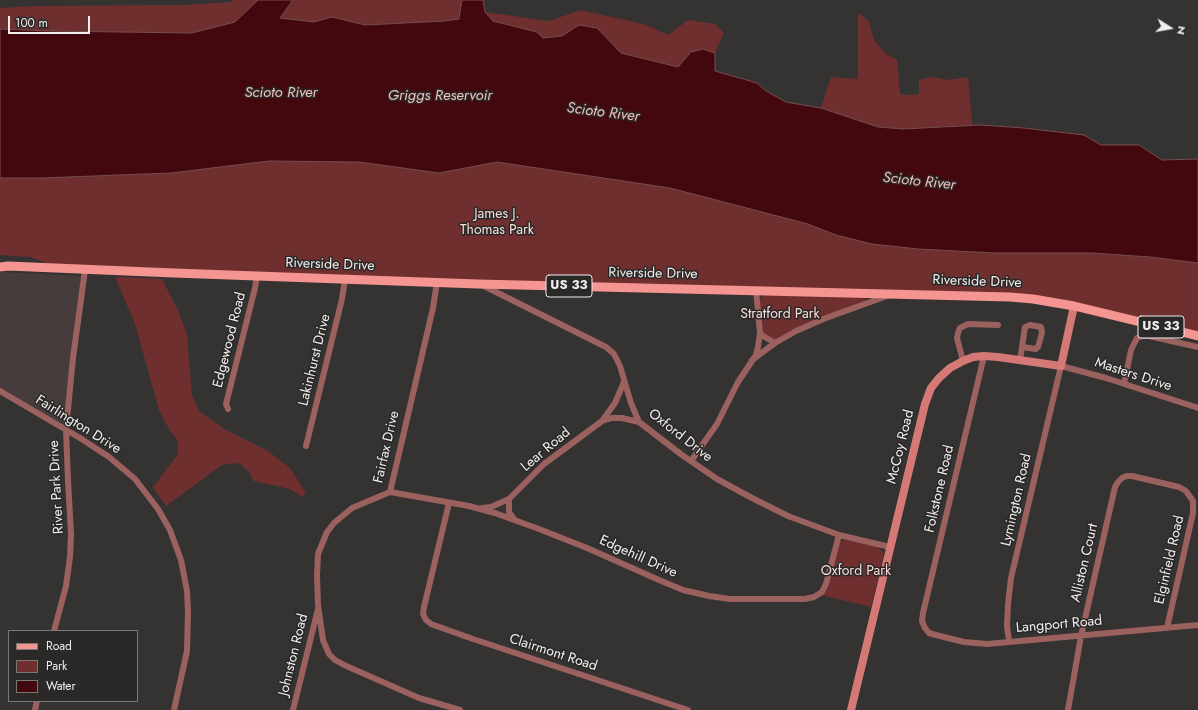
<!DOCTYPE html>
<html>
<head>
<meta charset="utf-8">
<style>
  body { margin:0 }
  #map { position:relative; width:1198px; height:710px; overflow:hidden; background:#353232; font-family:Jost,sans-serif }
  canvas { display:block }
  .legend { position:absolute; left:8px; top:630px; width:130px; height:72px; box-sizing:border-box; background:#2b2828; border:1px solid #7a7777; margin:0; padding:5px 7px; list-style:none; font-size:12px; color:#f0eeee }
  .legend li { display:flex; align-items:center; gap:8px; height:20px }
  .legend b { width:20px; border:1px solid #7a7777 }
  .north { position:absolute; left:1150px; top:8px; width:40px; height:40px; -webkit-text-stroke:3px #2b2828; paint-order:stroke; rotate:101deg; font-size:11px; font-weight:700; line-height:16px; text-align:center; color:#f0eeee }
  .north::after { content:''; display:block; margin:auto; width:14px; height:18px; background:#f0eeee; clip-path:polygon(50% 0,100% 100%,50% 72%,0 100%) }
  .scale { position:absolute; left:8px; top:16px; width:82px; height:18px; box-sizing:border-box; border:2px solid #f0eeee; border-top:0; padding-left:5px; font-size:12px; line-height:14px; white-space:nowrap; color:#f0eeee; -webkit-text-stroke:3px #2b2828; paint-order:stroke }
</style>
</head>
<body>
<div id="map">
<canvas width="1198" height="710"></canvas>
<ul class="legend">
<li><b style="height:5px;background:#f49591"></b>Road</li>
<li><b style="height:11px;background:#6f2f2f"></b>Park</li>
<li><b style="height:11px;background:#43080d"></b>Water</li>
</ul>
<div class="north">N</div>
<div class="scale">100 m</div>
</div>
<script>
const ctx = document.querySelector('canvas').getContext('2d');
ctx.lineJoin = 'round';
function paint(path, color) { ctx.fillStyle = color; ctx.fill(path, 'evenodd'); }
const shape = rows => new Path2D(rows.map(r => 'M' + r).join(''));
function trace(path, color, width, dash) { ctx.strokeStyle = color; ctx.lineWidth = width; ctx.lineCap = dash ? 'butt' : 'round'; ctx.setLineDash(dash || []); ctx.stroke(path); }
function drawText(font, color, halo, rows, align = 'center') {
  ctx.font = font + ' Jost,sans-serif'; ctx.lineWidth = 3; ctx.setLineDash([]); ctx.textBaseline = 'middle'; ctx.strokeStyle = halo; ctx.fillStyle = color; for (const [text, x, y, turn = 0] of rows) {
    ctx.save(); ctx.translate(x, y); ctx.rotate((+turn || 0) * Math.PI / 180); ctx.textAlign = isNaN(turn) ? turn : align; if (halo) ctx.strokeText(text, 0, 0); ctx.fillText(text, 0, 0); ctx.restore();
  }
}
const built = shape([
  [0,272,85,276,66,430,0,391]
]);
const green = shape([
  [234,0,258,0,235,22,192,33,49,31,0,29,0,8,36,6,186,5,231,2],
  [293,0,462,0,459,19,444,21,365,25,332,17,314,22,279,18],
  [581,10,647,25,668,35,688,20,715,24,724,33,715,53,703,49,678,67,620,53,597,28,579,25,562,36,543,38,537,32,493,21,485,12,549,21],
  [858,13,869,21,874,40,886,54,897,60,900,94,909,95,919,94,919,80,933,77,949,80,968,77,972,125,903,129,878,127,821,108,831,77,858,79],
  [269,161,359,162,439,173,497,162,670,188,808,224,836,235,872,244,918,249,995,253,1092,253,1150,257,1198,263,1198,335,1052,302,63,269,30,257,0,255,0,178,41,178,171,173],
  [115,277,162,279,177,308,187,334,192,396,199,411,226,430,268,451,290,468,306,493,302,497,290,489,254,481,249,472,239,463,222,465,166,506,153,487,178,454,178,441,169,429,159,410,135,324],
  [766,295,866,297,865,301,776,340,764,335,761,331,759,300,763,296],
  [845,540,875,546,882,551,884,553,871,607,821,595,839,545,840,542]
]);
const water = shape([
  [258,0,293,0,280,18,314,22,332,17,365,25,444,21,459,19,462,0,483,0,485,12,493,21,537,32,543,38,562,36,579,25,597,28,621,53,678,67,691,52,703,49,715,53,715,71,757,83,766,91,786,102,821,108,878,127,903,129,980,125,1024,128,1084,135,1101,145,1139,145,1162,160,1198,159,1198,263,1150,257,1092,253,995,253,918,249,872,244,836,235,808,224,670,188,497,162,439,173,359,162,269,161,171,173,41,178,0,178,0,29,49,31,192,33,235,22,258,0]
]);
const minor = shape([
  [437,282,433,308,390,492,352,508,334,523,327,532,318,554,317,576,318,605,323,640,329,654,335,660,344,665,419,698,460,710],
  [482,285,606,347,614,354,620,366,631,403,639,422,682,455,717,479,752,498,788,516,839,535,890,547],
  [756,290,760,333,763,336,775,343],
  [984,356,923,613,922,621,925,628,929,633,936,635,964,642,987,644,1198,625],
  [752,360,775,343,796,331,826,318,887,296],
  [1020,360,1022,347,1025,327,1030,325,1041,327,1042,333,1038,347,1036,349,1022,347],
  [963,361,957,338,958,333,960,328,968,324,998,325],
  [1124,384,1131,350,1137,338,1142,336,1149,336,1198,347],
  [0,391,80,438,109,457,135,479,158,509,170,530,181,560,187,591,188,611,187,651,174,710],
  [228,409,226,404,255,288,257,276],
  [602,421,612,418,622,418,639,422],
  [306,446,342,299,345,279],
  [691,461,717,424,738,382,756,355,758,347,760,333],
  [390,492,469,506,495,513,539,529,587,548,659,580,683,590,709,596,730,599,805,599,814,597,822,592,826,584,839,535],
  [449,503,424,607,423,614,426,620,431,624,473,639,688,710],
  [482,508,491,507,509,499],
  [514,519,509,512,509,499,544,464,602,421,615,403,624,382],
  [54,631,66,586,70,557,71,534,68,480,66,430,73,358,85,270],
  [1009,641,1007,626,1008,604,1011,578,1061,366,1106,378,1198,408],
  [35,710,37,701],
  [293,710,318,609],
  [1068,710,1081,636,1115,487,1118,482,1122,478,1127,476,1132,476,1179,487,1186,491,1193,501,1193,513,1167,628]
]);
const secondary = shape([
  [851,710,925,404,931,388,939,378,950,368,963,361,973,357,984,356,998,357,1061,366,1074,306]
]);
const primary = shape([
  [0,267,8,266,174,273,478,284,1010,297,1033,299,1074,306,1198,336]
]);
const shields = [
  [569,286,46],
  [1161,327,46]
];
const shieldNames = [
  ["US 33",569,286],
  ["US 33",1161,327]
];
const parkNames = [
  ["James J.",497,215],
  ["Thomas Park",497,231],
  ["Stratford Park",780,315],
  ["Oxford Park",856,572]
];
const streetNames = [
  ["Riverside Drive",330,265,2],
  ["Riverside Drive",653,274,1],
  ["Riverside Drive",977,282,2],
  ["Edgewood Road",230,340,-76],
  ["Lakinhurst Drive",315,360,-76],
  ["Masters Drive",1133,375,18],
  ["Fairlington Drive",78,425,32],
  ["Oxford Drive",680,436,38],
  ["Fairfax Drive",387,447,-77],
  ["McCoy Road",901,447,-76],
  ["Lear Road",546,450,-40],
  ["River Park Drive",57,487,-93],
  ["Folkstone Road",940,489,-77],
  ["Lymington Road",1017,500,-77],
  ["Edgehill Drive",638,557,24],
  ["Elginfield Road",1170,560,-77],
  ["Alliston Court",1085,563,-77],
  ["Langport Road",1059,625,-5],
  ["Clairmont Road",553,653,18],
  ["Johnston Road",294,655,-76]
];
const waterNames = [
  ["Scioto River",281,93],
  ["Griggs Reservoir",440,96],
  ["Scioto River",603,113,7],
  ["Scioto River",919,182,6]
];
paint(built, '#453c3b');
paint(green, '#6f2f2f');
paint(water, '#43080d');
trace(water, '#774d50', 1);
trace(minor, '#9b615f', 6);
trace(secondary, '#d57976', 8);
trace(primary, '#f49591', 9);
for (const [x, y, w] of shields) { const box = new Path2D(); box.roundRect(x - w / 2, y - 11, w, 22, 3); ctx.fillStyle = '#2b2828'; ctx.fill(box); trace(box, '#f0eeee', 1); }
drawText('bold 13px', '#f0eeee', null, shieldNames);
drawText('14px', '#f7dedc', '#2b2828', parkNames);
drawText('14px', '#f0eeee', '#2b2828', streetNames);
drawText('italic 15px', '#f0c0bd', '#2b2828', waterNames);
</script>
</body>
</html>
